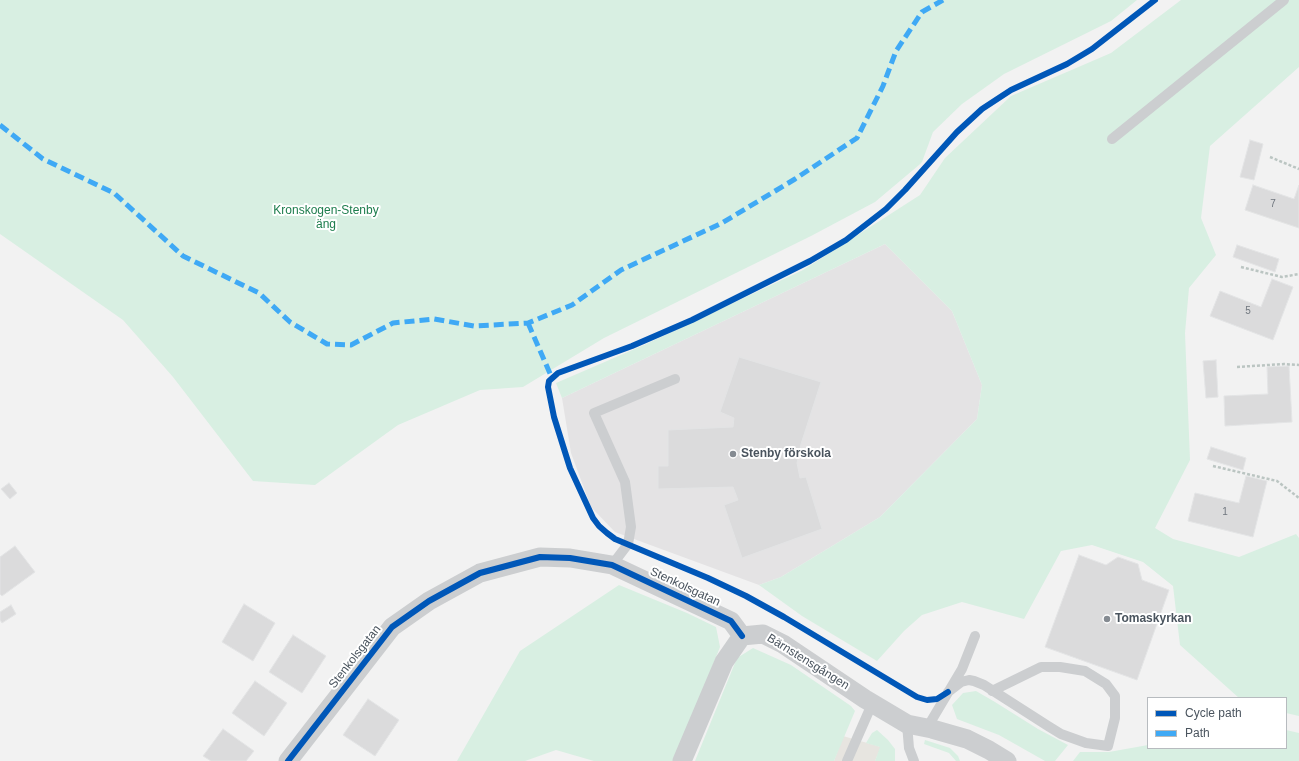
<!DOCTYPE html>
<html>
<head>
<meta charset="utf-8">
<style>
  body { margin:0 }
  #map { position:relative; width:1299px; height:761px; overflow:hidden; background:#f2f2f2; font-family:Arial,sans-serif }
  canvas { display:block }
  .legend { position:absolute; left:1147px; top:697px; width:140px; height:52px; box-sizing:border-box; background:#fff; border:1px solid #b7bbbf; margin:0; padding:5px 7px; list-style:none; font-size:12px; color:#4a545e }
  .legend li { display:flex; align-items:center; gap:8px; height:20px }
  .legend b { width:20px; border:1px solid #b7bbbf }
</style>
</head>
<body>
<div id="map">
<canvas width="1299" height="761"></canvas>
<ul class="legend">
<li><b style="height:5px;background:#0057b8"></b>Cycle path</li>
<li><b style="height:5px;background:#3fa9f5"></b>Path</li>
</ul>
</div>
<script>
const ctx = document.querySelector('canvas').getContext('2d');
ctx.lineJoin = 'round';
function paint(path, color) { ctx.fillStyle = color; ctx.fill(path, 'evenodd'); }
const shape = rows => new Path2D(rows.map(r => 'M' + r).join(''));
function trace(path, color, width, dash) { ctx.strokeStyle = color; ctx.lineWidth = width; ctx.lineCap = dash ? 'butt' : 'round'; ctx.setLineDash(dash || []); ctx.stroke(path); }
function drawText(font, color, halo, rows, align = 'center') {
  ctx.font = font + ' Arial,sans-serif'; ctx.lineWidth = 4; ctx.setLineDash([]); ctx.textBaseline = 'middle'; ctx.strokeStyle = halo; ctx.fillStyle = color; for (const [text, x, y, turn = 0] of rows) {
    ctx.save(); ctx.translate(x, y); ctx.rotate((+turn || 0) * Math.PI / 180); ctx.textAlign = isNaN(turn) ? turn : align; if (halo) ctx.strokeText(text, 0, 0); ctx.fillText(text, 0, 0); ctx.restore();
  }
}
const commercial = shape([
  [843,736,881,747,875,761,834,761]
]);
const education = shape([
  [885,244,952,311,982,385,977,419,880,517,781,577,759,585,615,532,591,507,571,453,562,398]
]);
const green = shape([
  [0,0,1137,0,1111,21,1004,74,962,104,933,132,922,162,919,165,875,202,811,236,604,338,523,387,480,390,398,425,315,485,253,481,173,377,123,320,0,234],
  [1181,0,1299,0,1299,67,1210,146,1201,218,1216,255,1189,288,1185,333,1190,460,1155,528,1173,539,1239,557,1296,534,1299,538,1299,716,1286,713,1286,698,1239,698,1180,645,1173,586,1143,562,1092,545,1061,551,1024,619,962,602,922,615,904,631,877,661,802,616,759,585,781,577,880,517,977,419,982,385,952,311,885,244,562,398,556,383,644,345,803,270,920,195,945,158,1011,96,1111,53],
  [619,585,687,613,716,627,720,647,675,761,594,761,556,750,525,761,457,761,520,651],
  [753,648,791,665,851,706,855,711,834,761,695,761,737,658],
  [976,691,995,702,1038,729,1068,745,1055,761,1045,761,999,735,957,719,952,705,963,693],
  [877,730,888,740,895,749,895,761,875,761,880,747,866,743,872,733],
  [1286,730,1299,733,1299,761,1073,761,1080,752,1109,752,1148,745,1148,748,1286,748],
  [925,740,950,748,958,756,960,761,956,761,949,753,924,744]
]);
const building = shape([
  [1250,140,1263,144,1254,180,1240,177,1250,140],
  [1253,185,1294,199,1299,185,1299,228,1245,210,1253,185],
  [1237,245,1279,259,1275,272,1233,257,1237,245],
  [1272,279,1293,287,1273,340,1210,316,1220,291,1261,307,1272,279],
  [739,357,821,382,801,444,797,463,800,478,806,477,822,529,742,558,724,505,738,500,733,487,658,489,658,466,668,466,668,430,733,427,734,418,720,412,739,357],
  [1216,360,1218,397,1206,398,1203,361,1216,360],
  [1289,366,1292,422,1225,426,1224,396,1268,394,1267,367,1289,366],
  [1211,447,1246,458,1243,470,1207,459,1211,447],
  [1246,476,1267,481,1253,537,1188,521,1195,493,1239,503,1246,476],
  [9,483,17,493,10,499,1,489,9,483],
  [15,546,35,572,2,596,0,594,0,557,15,546],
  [1079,555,1106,565,1118,557,1138,564,1142,580,1169,590,1137,680,1045,647,1079,555],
  [244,604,275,623,253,661,222,642,244,604],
  [11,605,16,614,2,623,0,620,0,612,11,605],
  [293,635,326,656,302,693,269,672,293,635],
  [255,681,287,703,264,736,232,713,255,681],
  [368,699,399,720,375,756,343,735,368,699],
  [223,729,254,751,246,761,211,761,203,756,223,729]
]);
const path = shape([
  [1270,157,1299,169],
  [1241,267,1282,277,1299,274],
  [1237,367,1284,364,1299,365],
  [1213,466,1277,481,1299,498]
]);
const lane = shape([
  [1112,139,1284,0],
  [612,565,628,544,631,527,625,482,594,413,675,379],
  [948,692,961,682,969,680,974,681,984,685,1048,726,1061,734,1086,743,1108,746,1115,718,1115,696,1106,684,1085,671,1060,667,1041,667,992,691],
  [907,724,909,748,914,761],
  [927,728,962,669,975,636],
  [847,761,872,704]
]);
const street = shape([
  [288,761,392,627,429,601,480,573,540,557,570,558,612,565,731,621,742,636],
  [682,761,724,662,742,636,763,634,783,644,865,699,907,724,932,729,967,739,989,750,1007,761]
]);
const quiet = shape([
  [0,125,43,159,114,193,183,256,259,293,290,322,327,344,351,345,393,323,434,319,474,326,528,323,572,305,621,270,722,223,795,179,857,138,883,86,896,51,922,12,943,0],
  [528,323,552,378]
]);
const cycleway = shape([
  [948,692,937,699,927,700,917,697,784,617,746,596,708,578,615,539,607,533,599,526,593,518,570,468,554,417,548,387,549,381,558,373,632,346,692,320,810,261,846,240,886,209,905,190,957,132,982,109,1011,90,1067,64,1092,49,1155,0],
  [288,761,392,627,429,601,480,573,540,557,570,558,612,565,731,621,742,636]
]);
const markers = [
  [733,454,4,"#858b92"],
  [1107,619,4,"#858b92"]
];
const numberNames = [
  ["7",1273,204],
  ["5",1248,311],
  ["1",1225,512]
];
const parkNames = [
  ["Kronskogen-Stenby",326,211],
  ["äng",326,225]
];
const poiNames = [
  ["Stenby förskola",741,454],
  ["Tomaskyrkan",1115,619]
];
const streetNames = [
  ["Stenkolsgatan",685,587,25],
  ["Stenkolsgatan",355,657,-52],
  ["Bärnstensgången",808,662,32]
];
paint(commercial, '#e7e5e0');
paint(education, '#e4e3e4');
paint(green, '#d8efe2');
paint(building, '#dbdbdc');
trace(building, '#e3e4e5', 1);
trace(path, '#bbc5c2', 2.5, [3, 2]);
trace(lane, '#ccced0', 10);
trace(street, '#ccced0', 19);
trace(quiet, '#3fa9f5', 5, [10, 5]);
trace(cycleway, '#0057b8', 6);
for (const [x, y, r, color] of markers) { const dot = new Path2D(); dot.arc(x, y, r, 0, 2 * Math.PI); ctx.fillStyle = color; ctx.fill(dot); trace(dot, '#fff', 1.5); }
drawText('10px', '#6f767e', null, numberNames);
drawText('12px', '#1d7d4d', '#fff', parkNames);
drawText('bold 12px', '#4a545e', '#fff', poiNames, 'left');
drawText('12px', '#4a545e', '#fff', streetNames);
</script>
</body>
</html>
